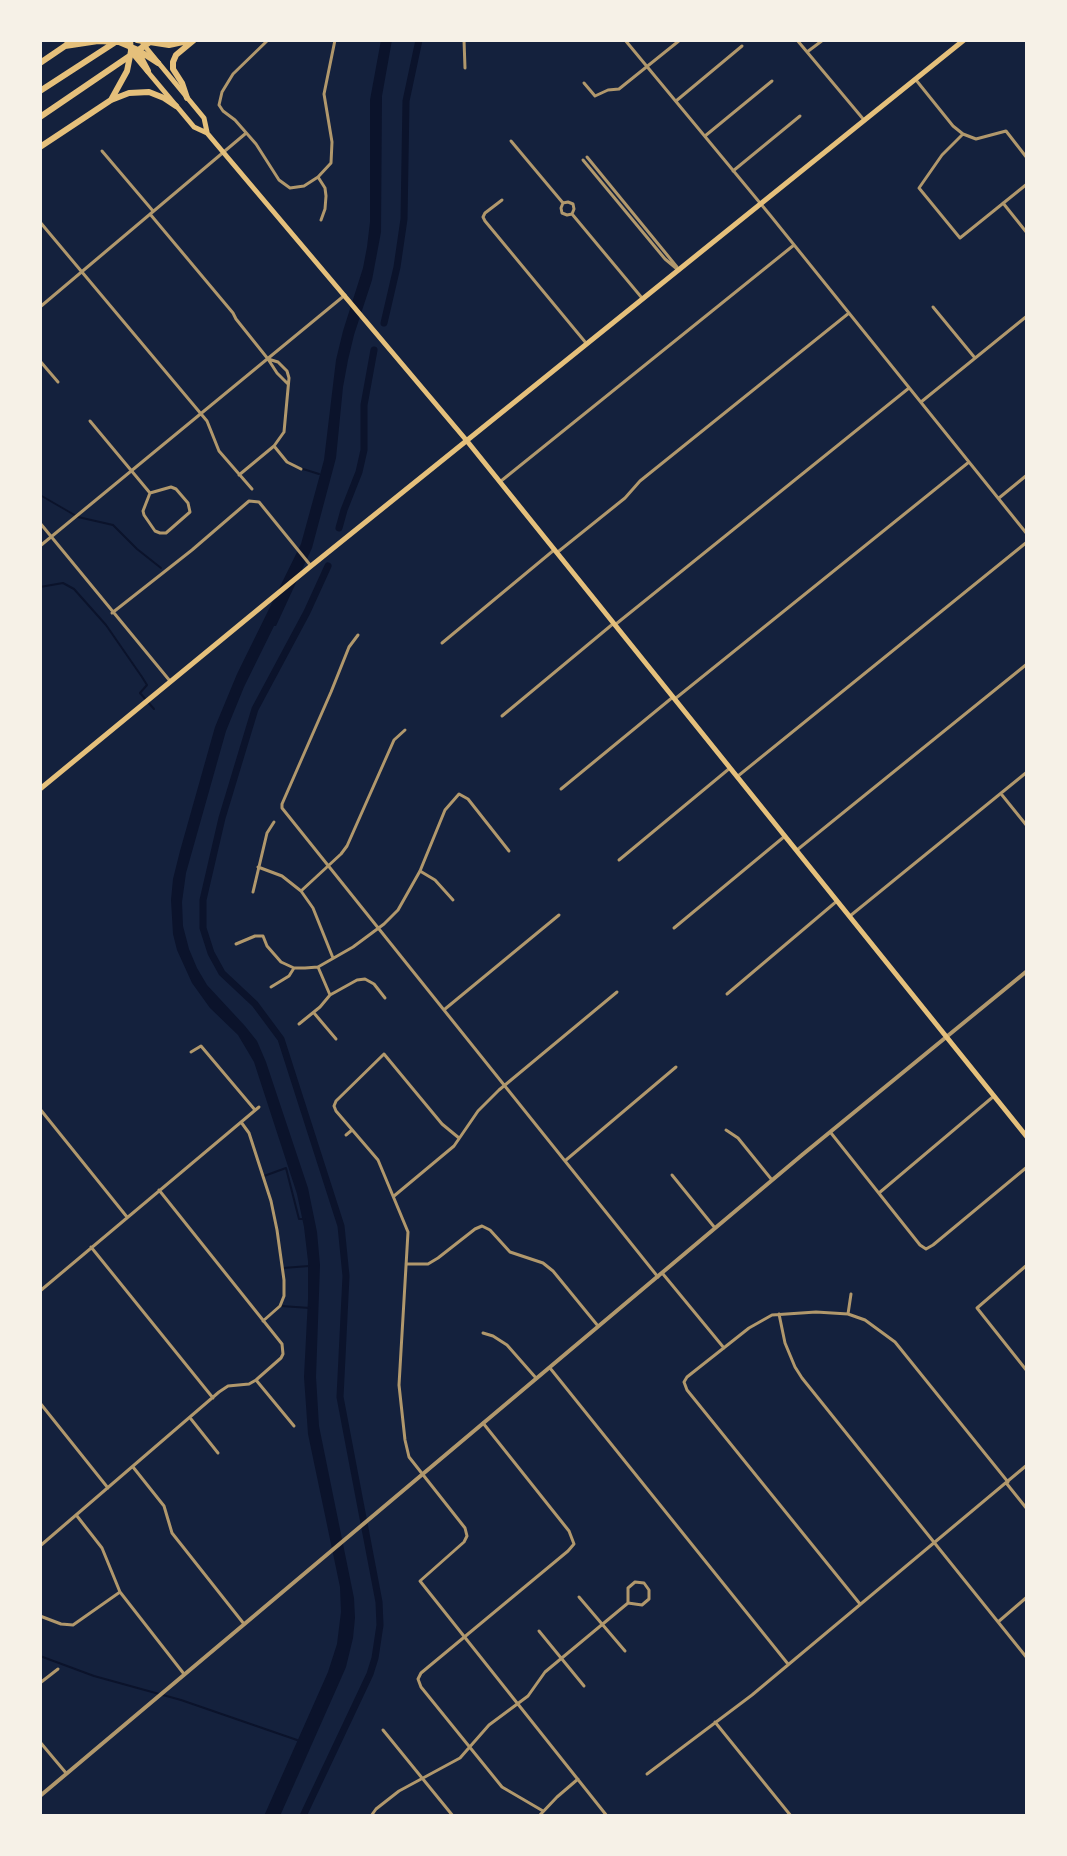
<!DOCTYPE html>
<html>
<head>
<meta charset="utf-8">
<style>
  body { margin:0 }
  #map { position:relative; width:1067px; height:1856px; overflow:hidden; background:#14213d; font-family:Jost,sans-serif }
  canvas { display:block }
  .frame { position:absolute; inset:0; border:42px solid #f6f1e7; pointer-events:none }
</style>
</head>
<body>
<div id="map">
<canvas width="1067" height="1856"></canvas>
<div class="frame"></div>
</div>
<script>
const ctx = document.querySelector('canvas').getContext('2d');
ctx.lineJoin = 'round';
function paint(path, color) { ctx.fillStyle = color; ctx.fill(path, 'evenodd'); }
const shape = rows => new Path2D(rows.map(r => 'M' + r).join(''));
function trace(path, color, width, dash) { ctx.strokeStyle = color; ctx.lineWidth = width; ctx.lineCap = dash ? 'butt' : 'round'; ctx.setLineDash(dash || []); ctx.stroke(path); }
const water = shape([
  [381,40,392,40,382,96,381,232,372,280,354,335,348,360,343,387,336,458,312,548,276,626,274,626,244,687,226,731,186,873,182,902,183,926,189,949,197,968,207,985,245,1026,257,1041,266,1062,308,1188,317,1232,320,1265,316,1377,319,1426,354,1598,355,1618,353,1638,346,1667,339,1683,280,1816,264,1816,328,1672,337,1644,341,1612,340,1587,308,1434,304,1377,308,1299,308,1261,304,1227,297,1194,254,1062,238,1035,210,1008,192,983,177,950,173,934,171,900,173,879,180,851,215,727,237,674,301,544,324,460,336,360,343,331,363,268,367,247,370,222,370,100]
]);
const stream = shape([
  [303,469,319,474],
  [40,495,78,517,113,525,137,549,161,568],
  [40,587,63,583,74,589,106,625,142,677,147,685,140,693,154,709],
  [264,1176,286,1168,299,1219,305,1219],
  [283,1268,309,1266],
  [281,1306,310,1308],
  [40,1656,94,1676,181,1700,297,1740]
]);
const canal = shape([
  [384,323,397,267,404,219,406,101,419,40],
  [339,528,344,510,359,472,364,450,364,405,374,350],
  [303,1816,370,1674,375,1658,380,1625,379,1602,340,1397,346,1276,341,1226,281,1039,255,1004,222,973,211,953,203,928,203,900,222,818,255,709,307,612,328,566]
]);
const minor = shape([
  [268,40,233,74,222,92,219,105,223,111,235,120,256,144,279,180,290,188,304,186,318,177,331,163,332,142,324,94,335,40],
  [464,40,465,68],
  [625,40,770,215,1027,534],
  [797,40,864,120],
  [807,52,823,40],
  [916,80,953,126,963,134,976,139,1006,131,1027,158],
  [584,83,595,96,608,90,619,89,680,40],
  [676,101,742,46],
  [963,134,942,155,919,188,960,238,1027,184],
  [705,136,772,81],
  [511,141,563,203],
  [102,151,153,211],
  [587,157,677,267],
  [583,160,665,259,677,269],
  [733,171,800,116],
  [318,177,325,188,326,196,325,209,321,220],
  [502,200,485,213,483,217,485,221,586,343],
  [1003,203,1027,233],
  [150,214,233,313,236,319,268,359,277,373,288,384],
  [572,214,574,209,573,204,568,202,563,203,561,208,562,213,567,215,572,214,642,298],
  [40,222,207,421,219,451,252,489],
  [40,307,245,134],
  [933,307,975,358],
  [40,361,58,382],
  [921,402,1027,316],
  [90,421,150,493],
  [274,446,287,462,301,469],
  [239,475,274,446,284,432,289,378,287,371,278,362,268,359],
  [501,481,794,245],
  [171,487,176,489,188,503,190,512,166,533,160,533,155,531,144,515,143,511,150,493,171,487],
  [999,498,1027,475],
  [40,523,170,681],
  [40,546,345,295],
  [559,551,625,498,640,481,849,313],
  [112,613,192,550,249,501,259,502,311,566],
  [616,624,909,388],
  [358,635,349,647,331,692,282,804,282,808,658,1277],
  [442,643,554,550],
  [676,698,969,462],
  [502,716,614,623],
  [738,776,1027,542],
  [561,789,673,697],
  [1002,795,1027,826],
  [797,850,1027,664],
  [619,860,730,768],
  [258,867,282,876,301,891,313,908,333,958],
  [420,871,435,880,453,900],
  [301,891,341,854,347,846,394,740,405,730],
  [253,892,267,833,274,822],
  [850,916,1027,772],
  [674,928,785,836],
  [236,944,255,936,263,936,267,946,281,962,294,968,305,968,318,967,353,947,384,924,398,910,420,871,445,810,459,794,468,799,509,851],
  [318,967,330,995],
  [271,987,289,976,294,968],
  [727,994,837,901],
  [445,1009,559,915],
  [314,1013,336,1039],
  [299,1024,320,1007,330,995,357,980,365,979,374,984,385,998],
  [191,1052,201,1046,255,1110],
  [40,1109,127,1217],
  [241,1122,249,1133,271,1201,277,1230,284,1280,284,1296,280,1306,263,1321],
  [726,1130,738,1138,772,1180],
  [831,1133,920,1245,926,1249,933,1245,1027,1167],
  [346,1135,352,1130],
  [459,1138,442,1124,384,1054,336,1101,334,1106,336,1111,378,1160,408,1232,399,1385,405,1440,409,1457,465,1528,467,1536,464,1542,420,1581,607,1816],
  [566,1160,676,1067],
  [672,1175,715,1228],
  [879,1193,994,1096],
  [394,1196,454,1146,478,1111,499,1090,617,992],
  [91,1247,213,1398],
  [406,1264,428,1264,438,1258,475,1229,482,1226,490,1230,510,1252,543,1263,553,1271,598,1326],
  [1027,1265,977,1308,1027,1371],
  [663,1274,724,1348],
  [40,1291,259,1107],
  [779,1314,785,1343,795,1367,802,1378,1027,1658],
  [848,1314,851,1294],
  [483,1333,493,1336,507,1345,536,1378],
  [550,1368,788,1664],
  [256,1380,294,1426],
  [40,1403,108,1488],
  [191,1419,218,1453],
  [483,1423,569,1531,574,1544,568,1551,421,1673,418,1679,421,1687,502,1787,543,1811],
  [133,1467,164,1506,172,1533,244,1624],
  [1007,1484,1027,1509],
  [77,1516,102,1548,120,1592,184,1674],
  [40,1546,219,1392,228,1386,249,1384,256,1380,281,1358,283,1354,282,1344,159,1190],
  [635,1582,644,1583,649,1590,649,1599,642,1605,628,1603,628,1588,635,1582],
  [579,1597,625,1651],
  [860,1604,687,1390,684,1382,687,1377,749,1328,772,1315,816,1312,848,1314,865,1320,895,1342,1008,1482],
  [40,1616,61,1624,73,1625,120,1592],
  [998,1622,1027,1597],
  [539,1631,584,1686],
  [40,1683,58,1669],
  [715,1722,791,1816],
  [383,1730,453,1816],
  [40,1742,66,1773],
  [647,1774,752,1695,1027,1465],
  [371,1816,376,1809,399,1791,460,1758,489,1725,528,1696,545,1672,628,1603],
  [539,1816,557,1797,578,1779]
]);
const tertiary = shape([
  [40,1796,802,1155,1027,971]
]);
const secondary = shape([
  [143,44,204,118,207,132],
  [132,53,194,127,207,133,467,441,1027,1137],
  [40,789,311,566,964,40]
]);
const motorway = shape([
  [137,40,169,45,192,40],
  [65,46,98,41,119,42,138,50,158,63],
  [138,52,148,71],
  [40,63,65,46,71,40],
  [40,91,114,43],
  [187,98,182,83,173,69,173,62,176,55,194,40],
  [111,100,127,71,131,51,130,40],
  [40,117,153,40],
  [40,147,111,100,129,93,149,92,164,98,176,106]
]);
paint(water, '#0b132b');
trace(stream, '#0b132b', 2);
trace(canal, '#0b132b', 7);
trace(minor, '#b1986c', 3);
trace(tertiary, '#b1986c', 4);
trace(secondary, '#e5c07b', 5);
trace(motorway, '#e5c07b', 6);
</script>
</body>
</html>
